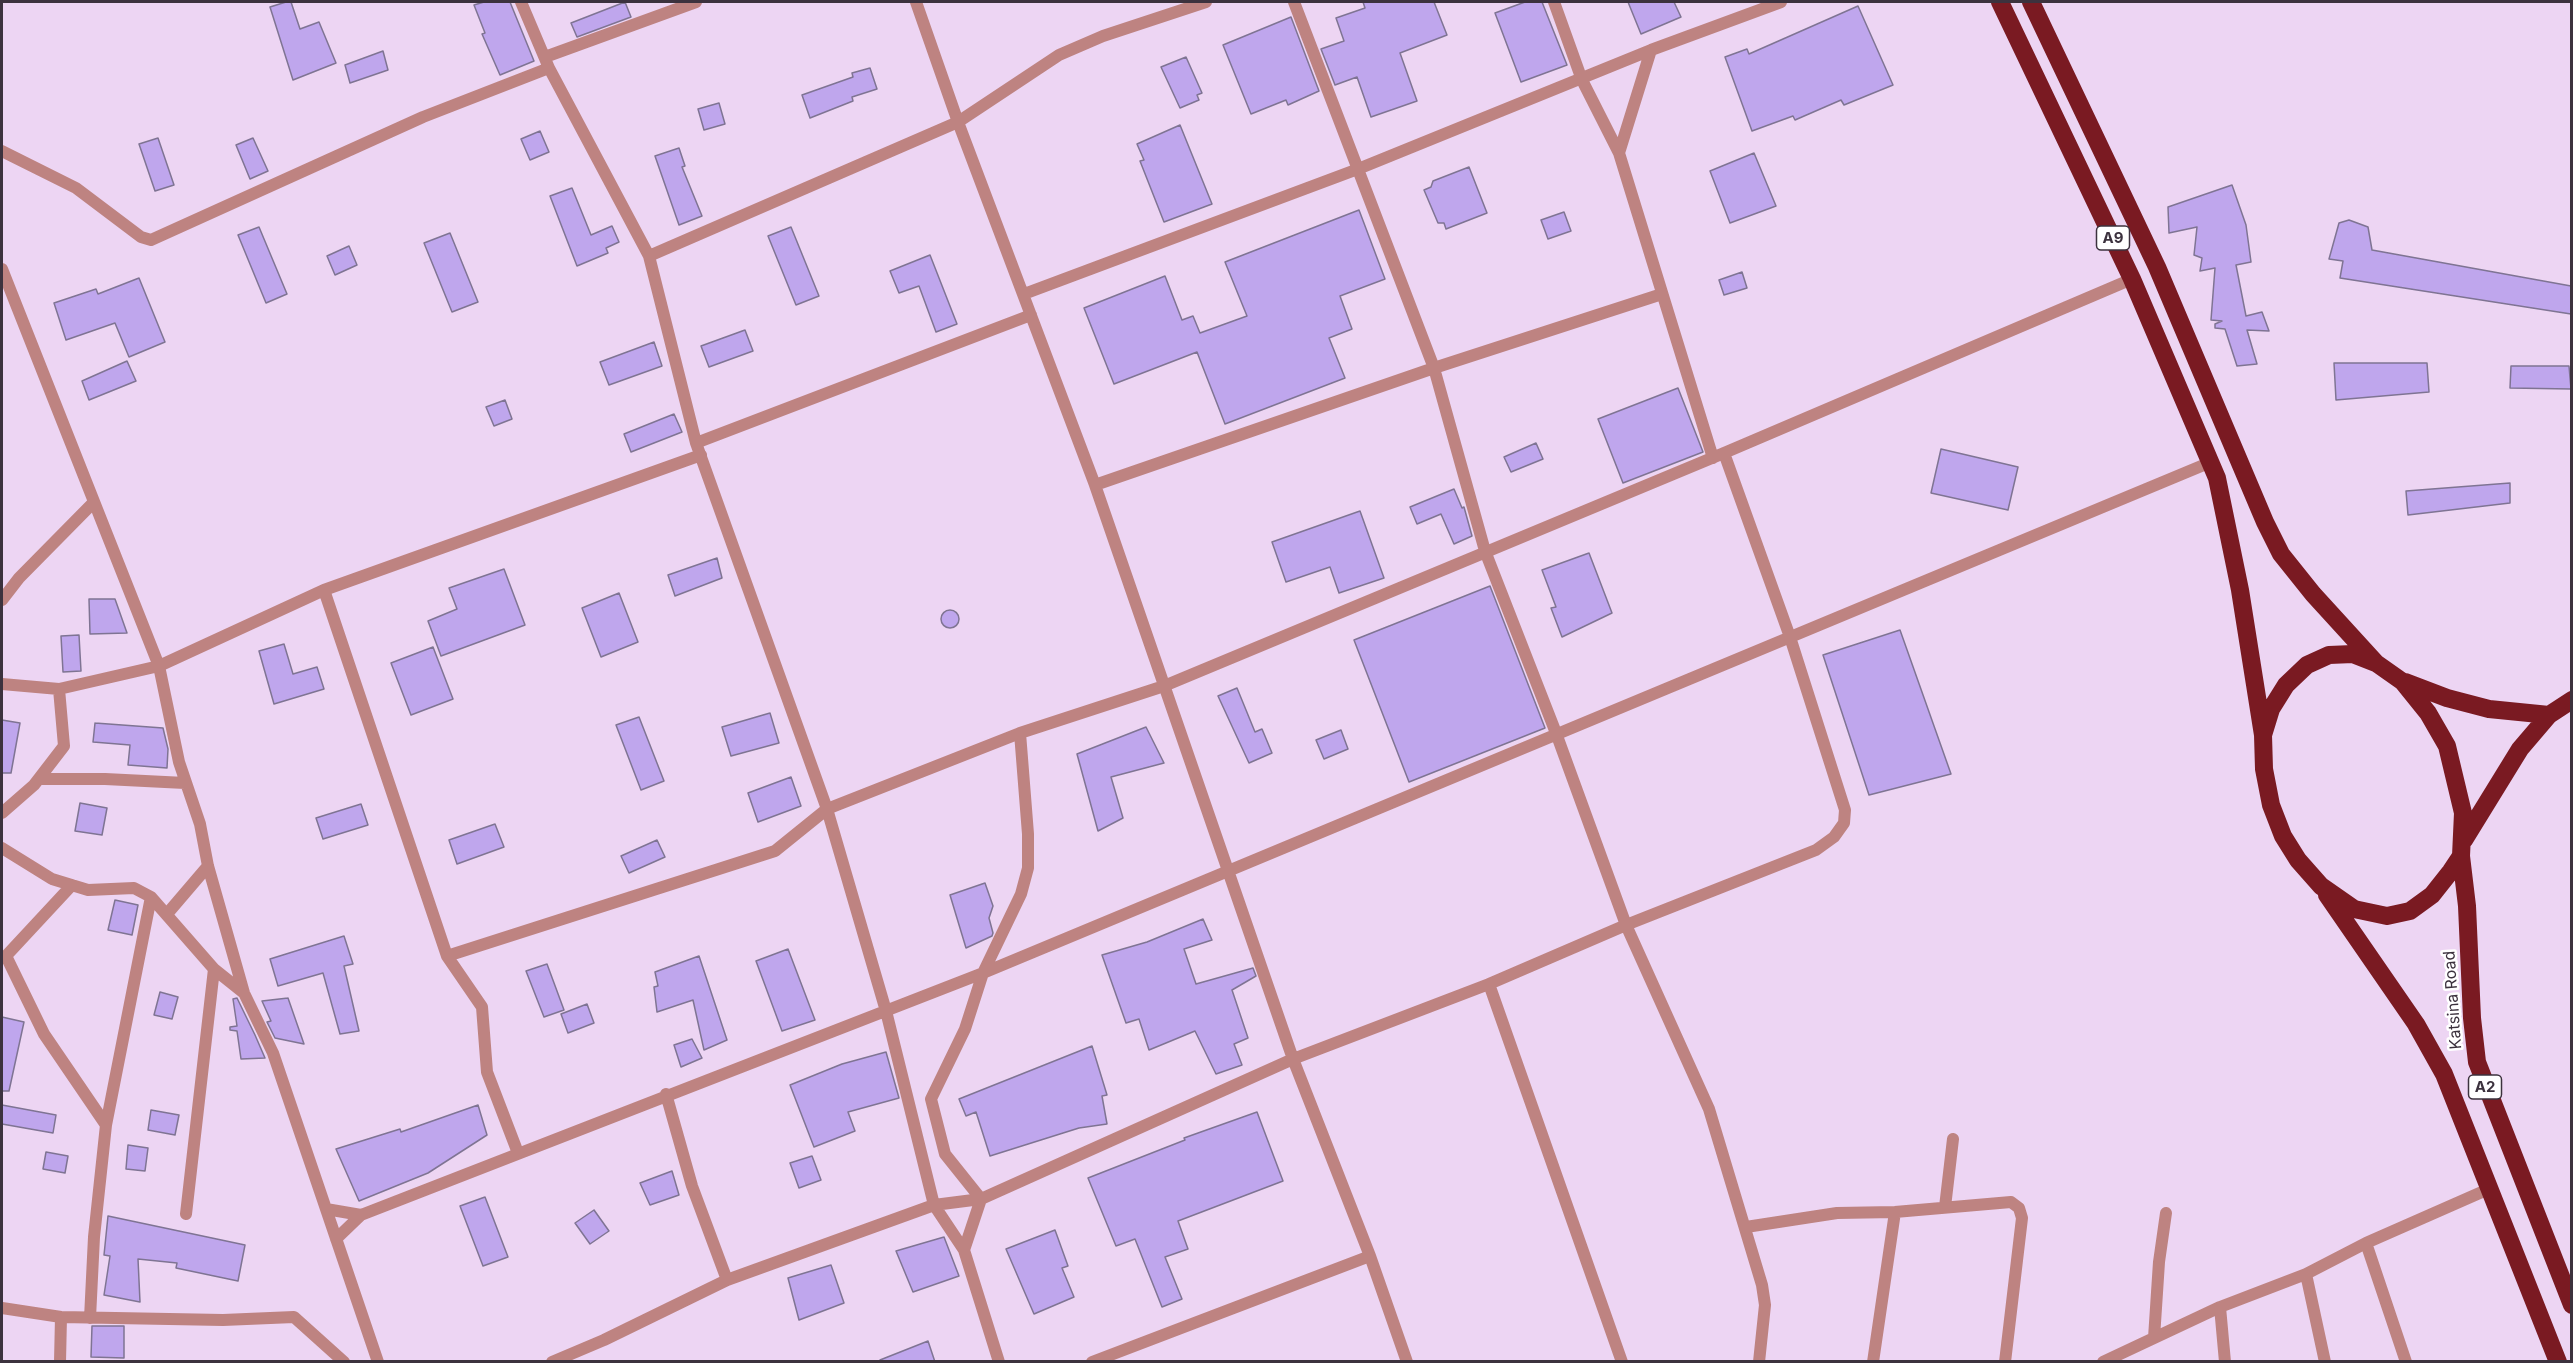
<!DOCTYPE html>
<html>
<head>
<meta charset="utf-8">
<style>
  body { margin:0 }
  #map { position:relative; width:2573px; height:1363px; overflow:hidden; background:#edd5f3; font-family:Inter,sans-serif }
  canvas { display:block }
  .frame { position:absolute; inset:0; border:3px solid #3c323e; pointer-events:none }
</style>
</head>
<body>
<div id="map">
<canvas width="2573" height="1363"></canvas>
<div class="frame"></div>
</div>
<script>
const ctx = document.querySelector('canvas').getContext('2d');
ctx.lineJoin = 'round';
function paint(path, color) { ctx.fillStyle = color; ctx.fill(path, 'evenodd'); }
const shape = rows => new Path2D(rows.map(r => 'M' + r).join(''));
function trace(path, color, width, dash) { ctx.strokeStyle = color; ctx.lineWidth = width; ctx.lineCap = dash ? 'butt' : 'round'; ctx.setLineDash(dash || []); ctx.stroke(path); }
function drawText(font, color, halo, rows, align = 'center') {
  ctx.font = font + ' Inter,sans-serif'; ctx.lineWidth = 5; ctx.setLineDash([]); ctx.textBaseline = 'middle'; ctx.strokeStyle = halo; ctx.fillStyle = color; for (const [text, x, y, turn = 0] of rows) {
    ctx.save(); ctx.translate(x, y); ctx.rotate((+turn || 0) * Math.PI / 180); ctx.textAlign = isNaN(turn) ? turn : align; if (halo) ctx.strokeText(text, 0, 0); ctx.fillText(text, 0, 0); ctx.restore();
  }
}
const building = shape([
  [286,2,291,2,300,29,319,22,336,63,293,80,270,7,286,2],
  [484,2,510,2,534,61,500,75,482,34,485,33,474,5,484,2],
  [625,2,631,17,577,37,571,23,625,2],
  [1363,2,1434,2,1447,35,1400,53,1417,101,1371,117,1357,77,1335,85,1321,49,1344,41,1336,18,1365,8,1363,2],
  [1525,2,1542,2,1567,65,1521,82,1495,13,1525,2],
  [1628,2,1674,2,1681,17,1641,34,1628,2],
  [1858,6,1893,85,1844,105,1841,100,1795,120,1793,116,1752,131,1725,57,1747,49,1749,54,1858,6],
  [1291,17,1319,91,1288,105,1286,100,1251,114,1223,45,1291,17],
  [383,51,388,70,350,83,345,65,383,51],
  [1186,57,1202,93,1197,95,1199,100,1180,108,1161,67,1186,57],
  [870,68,877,89,852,97,853,101,810,118,802,95,853,77,852,73,870,68],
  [719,103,725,124,704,130,698,109,719,103],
  [1180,125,1212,204,1164,222,1140,161,1144,160,1137,144,1180,125],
  [540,131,549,152,530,160,521,139,540,131],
  [158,138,174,185,155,191,139,144,158,138],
  [253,138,268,171,250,179,236,145,253,138],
  [679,148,685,166,682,167,702,216,679,225,655,156,679,148],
  [1754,153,1776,206,1730,223,1710,171,1754,153],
  [1469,167,1487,213,1446,229,1444,223,1438,223,1424,190,1431,187,1433,181,1469,167],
  [2232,185,2246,225,2251,262,2236,265,2246,316,2262,312,2269,331,2247,330,2257,364,2237,366,2225,329,2215,328,2215,324,2222,321,2211,320,2215,268,2200,271,2202,258,2194,255,2197,227,2169,233,2168,207,2232,185],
  [572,188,591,235,612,226,619,242,606,248,608,253,577,266,550,196,572,188],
  [1359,210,1385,279,1340,296,1352,329,1329,338,1345,378,1225,424,1197,352,1114,384,1084,308,1165,276,1182,320,1193,316,1200,333,1247,316,1225,262,1359,210],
  [1564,212,1571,231,1548,239,1541,220,1564,212],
  [2349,220,2368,227,2372,250,2571,286,2571,314,2340,278,2343,261,2329,259,2339,223,2349,220],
  [259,227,287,294,266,303,238,235,259,227],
  [791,227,819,296,796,305,768,236,791,227],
  [450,233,478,302,452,312,424,243,450,233],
  [349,246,357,265,335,275,327,256,349,246],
  [930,255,957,324,936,332,919,286,899,293,890,271,930,255],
  [1742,272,1747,288,1724,295,1719,280,1742,272],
  [139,278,165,342,129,357,115,323,66,340,54,303,96,289,98,294,139,278],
  [745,330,753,351,709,367,701,346,745,330],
  [654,342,662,366,609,385,600,362,654,342],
  [127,361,136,381,89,400,82,381,127,361],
  [2334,363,2427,363,2429,392,2336,400,2334,363],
  [2511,366,2569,366,2571,389,2510,388,2511,366],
  [1678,388,1703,452,1623,483,1598,419,1678,388],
  [505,400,512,419,494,426,486,407,505,400],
  [674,414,682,432,631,452,624,434,674,414],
  [1536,443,1543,459,1511,472,1504,457,1536,443],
  [1941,449,2018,467,2008,510,1931,493,1941,449],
  [2510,483,2510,503,2408,515,2406,491,2510,483],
  [1454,489,1462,508,1464,507,1472,536,1454,544,1441,514,1417,524,1410,507,1454,489],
  [1360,511,1384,578,1339,593,1330,567,1286,582,1272,542,1360,511],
  [1589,553,1612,613,1562,637,1551,608,1556,607,1542,570,1589,553],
  [717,558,722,578,675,596,668,575,717,558],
  [504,569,525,625,441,656,428,621,457,609,449,588,504,569],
  [1490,586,1545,728,1409,782,1354,640,1490,586],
  [619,593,638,642,601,657,582,608,619,593],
  [89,599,115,599,127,633,90,634,89,599],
  '941 619a9 9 0 1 1 18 0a9 9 0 1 1-18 0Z',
  [1900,630,1951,774,1869,795,1823,655,1900,630],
  [79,635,81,671,63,672,61,636,79,635],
  [284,644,293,674,317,667,324,689,274,704,259,651,284,644],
  [433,647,453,699,411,715,391,663,433,647],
  [1237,688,1255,732,1262,729,1272,753,1249,763,1218,696,1237,688],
  [770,713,779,743,731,756,722,727,770,713],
  [639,717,664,781,641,790,616,725,639,717],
  [2,720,20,723,11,773,2,773,2,720],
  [95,723,163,728,168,749,167,768,128,765,130,745,93,742,95,723],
  [1146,727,1164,763,1111,777,1123,818,1098,831,1077,754,1146,727],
  [1341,730,1348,749,1324,759,1316,740,1341,730],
  [791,777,801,806,758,822,748,793,791,777],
  [80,803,107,808,102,835,75,831,80,803],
  [361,804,368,825,323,839,316,818,361,804],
  [495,824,504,847,457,864,449,840,495,824],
  [657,840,665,857,629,873,621,856,657,840],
  [985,883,993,906,989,918,993,933,992,936,966,948,950,895,985,883],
  [115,900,138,905,132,935,108,930,115,900],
  [1203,919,1212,940,1184,949,1196,984,1253,968,1256,976,1232,990,1248,1038,1234,1044,1242,1065,1216,1074,1195,1031,1149,1050,1139,1019,1126,1023,1102,955,1147,942,1203,919],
  [344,936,353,964,344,966,359,1031,340,1034,323,973,278,986,270,959,344,936],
  [788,949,815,1020,782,1031,756,961,788,949],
  [699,956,727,1040,704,1050,693,1000,657,1012,654,987,658,986,655,972,699,956],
  [547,964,564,1010,544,1017,526,971,547,964],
  [160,992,178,997,172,1019,154,1015,160,992],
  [237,998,255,1035,265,1058,241,1059,237,1031,230,1030,230,1027,237,1026,233,999,237,998],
  [288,998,304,1044,275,1038,267,1022,271,1021,262,1001,288,998],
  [587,1004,594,1023,568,1033,561,1014,587,1004],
  [2,1017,24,1022,9,1091,2,1091,2,1017],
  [692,1039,702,1058,681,1067,674,1045,692,1039],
  [1092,1046,1107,1095,1102,1096,1107,1124,1079,1128,990,1156,976,1112,966,1116,959,1099,1092,1046],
  [886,1052,899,1098,848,1112,855,1131,814,1147,790,1085,842,1064,886,1052],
  [2,1105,56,1115,53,1133,2,1124,2,1105],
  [478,1105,487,1135,428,1173,359,1201,336,1149,400,1129,401,1132,478,1105],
  [151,1110,179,1115,175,1135,148,1130,151,1110],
  [1257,1112,1283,1181,1178,1221,1188,1249,1165,1257,1182,1299,1162,1307,1135,1239,1116,1246,1088,1178,1185,1140,1184,1138,1257,1112],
  [128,1145,148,1148,145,1171,126,1169,128,1145],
  [46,1152,68,1156,65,1173,43,1169,46,1152],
  [812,1156,821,1180,799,1188,790,1163,812,1156],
  [672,1171,679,1195,650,1205,640,1183,672,1171],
  [485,1197,508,1257,483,1266,460,1206,485,1197],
  [594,1210,609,1231,590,1244,575,1223,594,1210],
  [108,1216,245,1245,238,1281,176,1268,177,1263,138,1259,140,1302,104,1295,110,1256,104,1255,108,1216],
  [1055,1230,1068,1266,1062,1268,1074,1297,1034,1314,1006,1249,1055,1230],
  [944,1237,959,1276,913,1292,896,1251,944,1237],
  [831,1265,844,1303,799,1320,788,1278,831,1265],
  [92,1326,124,1326,124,1358,91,1357,92,1326],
  [928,1341,935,1362,880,1362,880,1360,928,1341]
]);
const street = shape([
  [521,2,549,68,649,256,696,443,827,809,886,1011,934,1205,964,1250,999,1362],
  [916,2,958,122,1095,485,1293,1059,1370,1256,1407,1362],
  [1294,2,1434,368,1485,551,1556,733,1626,925,1709,1109,1762,1285,1765,1305,1759,1362],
  [1554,2,1582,80,1619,153,1713,458],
  [545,57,696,2],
  [2,151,76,188,141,237,151,240,423,117,549,68],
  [1619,153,1651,50],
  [649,256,958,122,1059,55,1103,36,1206,2],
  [2,269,159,666,179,762,200,824,208,866,244,993,273,1053,378,1362],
  [1024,294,1358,169,1651,50,1781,2],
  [696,443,1031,315],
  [1095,485,1434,368,1662,294],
  [324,590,447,956,482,1007,487,1072,518,1153],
  [2,600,19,578,94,502],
  [2,684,59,689,159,666,324,590,701,455],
  [39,779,105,779,185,783],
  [2,813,34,785,64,746,59,689],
  [2,848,52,879,88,890,134,888,151,897,214,969,244,993],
  [72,885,6,956,44,1034,106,1125,94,1237,90,1318],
  [167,914,208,866],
  [447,956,775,851,827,809,1020,733,1164,686,1724,453,2132,279],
  [1489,984,1622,1362],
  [666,1094,692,1186,727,1280],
  [106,1125,151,897],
  [1945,1207,1953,1139],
  [326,1209,361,1215],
  [186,1214,214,969],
  [1746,1227,1837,1213,1895,1212,2011,1202,2019,1208,2022,1218,2005,1362],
  [336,1239,361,1215,983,973,2211,462],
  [2366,1243,2406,1362],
  [964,1250,981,1199,945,1154,931,1099,965,1029,983,973,1021,894,1028,868,1028,834,1020,733],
  [2306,1274,2325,1362],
  [2220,1307,2225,1362],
  [2,1308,61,1317,223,1320,294,1317,344,1362],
  [2154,1338,2159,1262,2166,1213],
  [60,1362,61,1317],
  [552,1362,604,1340,727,1280,934,1205,981,1199,1293,1059,1489,984,1626,925,1816,850,1834,837,1844,823,1845,810,1790,637,1724,453],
  [1092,1362,1370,1256],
  [1873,1362,1895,1212],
  [2103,1362,2220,1307,2306,1274,2366,1243,2491,1188]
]);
const highway = shape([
  [2000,2,2132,279,2217,478,2240,590,2263,735],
  [2031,2,2157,267,2265,522,2281,554,2313,594,2376,663],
  [2353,654,2376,663,2403,682,2428,713,2447,746,2463,813,2461,856,2451,871,2432,895,2410,911,2387,916,2354,909,2321,886,2298,860,2283,836,2271,805,2264,769,2263,735,2271,709,2286,685,2307,665,2329,655,2353,654],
  [2405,682,2447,698,2489,709,2549,715],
  [2464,840,2520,749,2549,715,2572,700],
  [2461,856,2467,906,2472,1018,2477,1062,2572,1305],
  [2327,895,2416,1024,2444,1074,2558,1362]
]);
const shields = [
  [2113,238,33],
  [2485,1087,33]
];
const shieldNames = [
  ["A9",2113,238],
  ["A2",2485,1087]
];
const streetNames = [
  ["Katsina Road",2453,1000,-94]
];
paint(building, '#bfa6ed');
trace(building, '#7f7493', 1.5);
trace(street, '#be8381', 12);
trace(highway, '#7a1a22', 18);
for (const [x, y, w] of shields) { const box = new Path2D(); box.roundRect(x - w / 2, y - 12, w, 24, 4.5); ctx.fillStyle = '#fff'; ctx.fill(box); trace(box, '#3c323e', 1.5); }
drawText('bold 15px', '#3c323e', null, shieldNames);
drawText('16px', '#3c323e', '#fff', streetNames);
</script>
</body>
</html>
